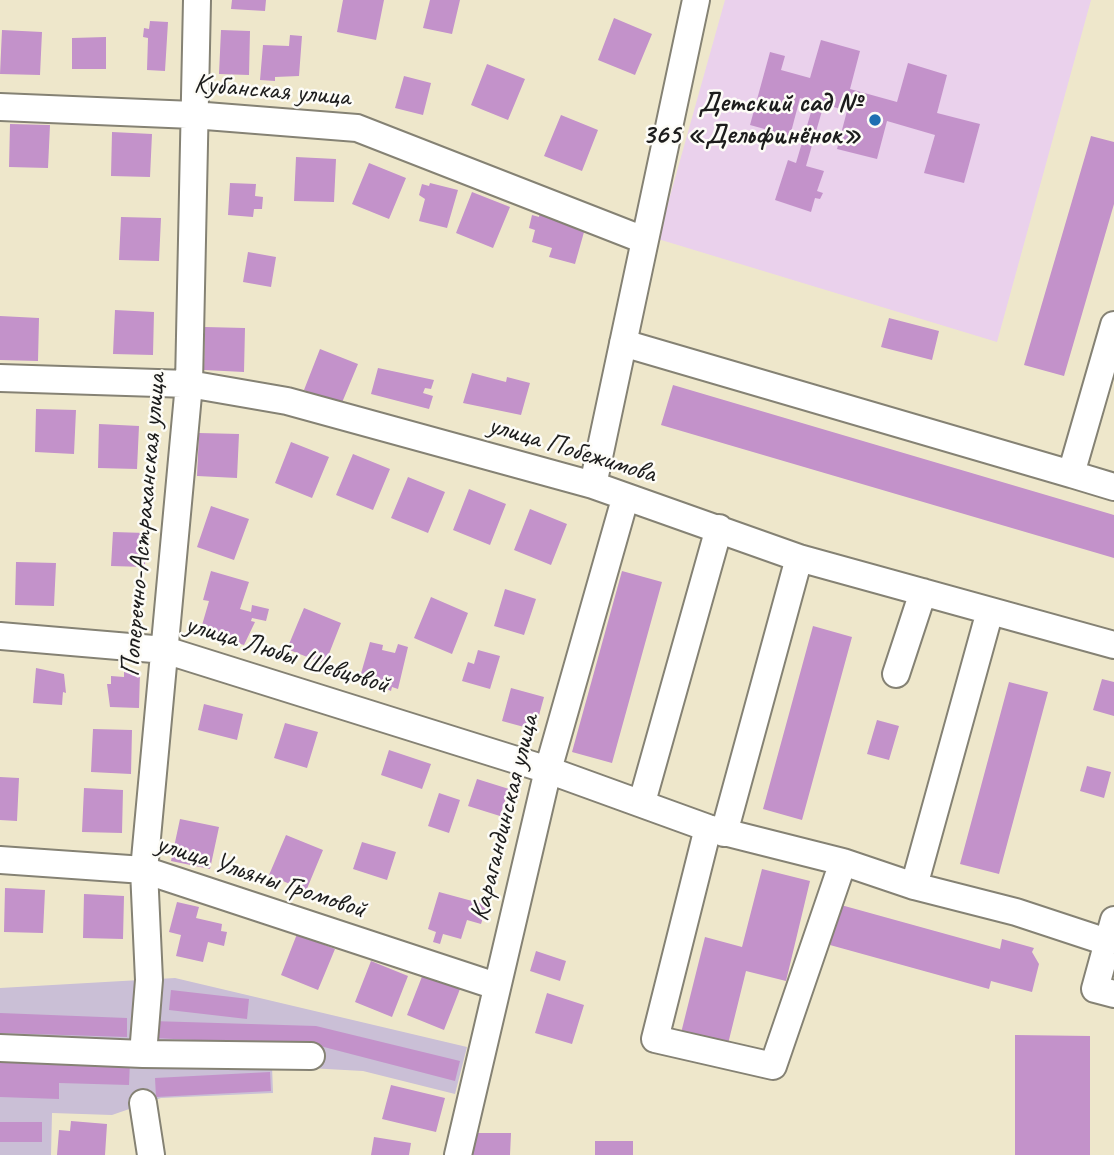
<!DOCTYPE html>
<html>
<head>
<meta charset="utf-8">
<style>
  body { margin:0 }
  canvas { display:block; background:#eee7cb }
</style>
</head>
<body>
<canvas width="1114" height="1155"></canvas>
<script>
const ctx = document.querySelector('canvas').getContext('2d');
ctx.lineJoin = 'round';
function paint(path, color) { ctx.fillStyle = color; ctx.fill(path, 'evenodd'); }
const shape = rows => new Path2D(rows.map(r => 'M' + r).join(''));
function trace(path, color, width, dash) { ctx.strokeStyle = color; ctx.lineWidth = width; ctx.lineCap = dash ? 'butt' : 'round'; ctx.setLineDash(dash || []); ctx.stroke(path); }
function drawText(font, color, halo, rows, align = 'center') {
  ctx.font = font + ' Caveat,sans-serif'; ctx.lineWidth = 5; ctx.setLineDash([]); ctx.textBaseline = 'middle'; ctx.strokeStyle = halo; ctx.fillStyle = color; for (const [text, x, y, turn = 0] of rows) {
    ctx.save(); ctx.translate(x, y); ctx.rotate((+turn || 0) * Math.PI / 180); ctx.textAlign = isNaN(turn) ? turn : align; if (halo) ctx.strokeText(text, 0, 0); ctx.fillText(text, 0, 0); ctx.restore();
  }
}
const built = shape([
  [725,0,1091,0,997,342,658,239]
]);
const industrial = shape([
  [175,978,467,1047,455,1094,363,1071,272,1066,273,1093,161,1098,112,1115,52,1113,51,1155,0,1155,0,988]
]);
const building = shape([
  [232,0,266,0,265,11,231,9],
  [343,0,384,0,376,40,337,32],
  [430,0,460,0,452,34,423,28],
  [614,18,652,34,635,75,598,60],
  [150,21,168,22,165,71,147,70,148,38,143,37,144,28,149,29],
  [2,30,42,32,40,75,0,74],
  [221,30,250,31,249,75,219,74],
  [290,35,302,36,299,76,275,77,275,81,260,80,263,45,289,46],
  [106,37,106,69,72,69,72,38],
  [821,40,860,51,850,89,897,102,908,63,947,75,937,113,980,124,964,183,924,173,935,135,887,121,877,159,837,149,847,111,824,104,806,166,824,171,817,191,823,193,820,199,815,198,811,212,775,200,788,160,796,163,814,102,800,98,790,136,750,125,770,52,785,56,781,70,810,78],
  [487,64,525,79,508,120,471,105],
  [404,76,431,83,423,115,395,108],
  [561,115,598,130,582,171,544,156],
  [10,124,50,125,48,168,9,167],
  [112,132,152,134,150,177,111,176],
  [1091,136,1114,142,1114,204,1064,376,1024,365],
  [296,157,336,159,334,202,294,201],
  [369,163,406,178,389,219,352,204],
  [230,183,256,184,255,196,263,197,262,209,254,209,253,217,228,215],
  [430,183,458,190,447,228,419,221,425,199,419,195,422,184,429,186],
  [472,192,510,207,493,248,456,233],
  [540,211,586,225,575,264,549,257,552,248,532,242,535,230,529,228,532,215,539,217],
  [121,217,161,218,159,261,119,260],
  [248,252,276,257,271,287,243,282],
  [115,310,154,312,153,355,113,354],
  [0,316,39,318,38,361,0,360],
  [889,318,939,331,932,360,881,347],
  [205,327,245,328,244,372,204,370],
  [320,349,358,364,341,405,304,390],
  [378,368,434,380,431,389,425,388,423,393,433,396,429,409,371,394],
  [472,373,506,382,507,377,530,383,521,415,463,403],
  [673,385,1114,515,1114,558,661,425],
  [36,409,76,410,74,454,35,452],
  [99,424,139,426,137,469,98,468],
  [199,433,239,434,237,478,197,476],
  [291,442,329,457,312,498,275,483],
  [353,454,390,469,373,510,336,495],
  [408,477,445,492,428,533,391,518],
  [469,489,506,504,490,545,453,530],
  [211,506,249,519,234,560,197,547],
  [530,509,567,524,551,565,514,550],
  [113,532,146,533,145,567,111,566],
  [16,562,56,563,54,606,15,605],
  [211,571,249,582,240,609,251,612,252,605,269,609,266,621,252,618,251,621,255,622,244,645,200,632,209,601,203,600],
  [622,571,662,582,612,763,572,752],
  [505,589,536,599,524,635,494,626],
  [431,597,468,613,452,654,414,638],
  [304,608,341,623,325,664,287,649],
  [813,626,852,637,802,820,763,809],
  [370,642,383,645,382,650,395,653,398,644,408,647,398,689,392,687,391,691,387,689,388,686,360,677],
  [478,650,500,656,490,689,462,681,468,662,474,664],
  [36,668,64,674,66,693,63,692,62,705,33,703],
  [124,672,140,673,139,708,110,707,107,684,111,684,111,676,124,677],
  [1102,679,1114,682,1114,716,1093,710],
  [1009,682,1048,692,999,874,960,864],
  [511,688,544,697,535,730,502,721],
  [204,704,243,714,237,740,198,730],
  [877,720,899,726,889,760,867,754],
  [285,723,318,732,307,768,274,758],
  [93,729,132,730,131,774,91,772],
  [389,750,431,764,422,789,381,775],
  [1087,766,1111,772,1104,798,1080,791],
  [0,777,19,778,17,821,0,820],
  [477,779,509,789,500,816,468,806],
  [84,788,123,790,122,833,82,832],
  [439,793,460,800,449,833,428,826],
  [180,819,219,827,210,869,171,861],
  [286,835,323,850,306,891,269,875],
  [362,842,396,852,387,880,353,869],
  [762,869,810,881,786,981,746,971,726,1052,679,1041,705,937,742,947],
  [5,888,45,890,43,933,4,932],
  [439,892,487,905,481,924,467,920,461,939,443,934,440,944,433,942,436,932,428,929],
  [84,894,124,896,123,939,83,938],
  [177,902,199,907,196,918,222,924,221,931,227,932,224,946,208,942,203,962,176,956,181,935,169,932],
  [841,905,1000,949,1002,939,1034,948,1032,952,1039,964,1032,992,991,981,989,989,830,945],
  [297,934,335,949,318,990,281,975],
  [536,951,566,961,560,981,530,971],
  [371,961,408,976,392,1017,355,1002],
  [423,974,460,989,444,1030,407,1015],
  [171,990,249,999,247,1019,169,1010],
  [547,993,584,1005,572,1044,535,1033],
  [0,1013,127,1018,127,1037,0,1033],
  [152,1021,316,1026,460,1061,455,1081,320,1046,153,1038],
  [1015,1035,1090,1036,1090,1155,1015,1155],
  [0,1057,130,1061,129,1085,59,1083,59,1099,0,1097],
  [270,1072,271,1091,156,1097,155,1078],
  [391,1085,445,1098,436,1132,382,1119],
  [71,1121,107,1124,105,1155,57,1155,59,1130,70,1131],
  [0,1122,42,1122,42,1142,0,1142],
  [473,1133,511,1133,510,1155,473,1155],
  [374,1137,411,1143,409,1155,371,1155],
  [595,1141,633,1141,633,1155,595,1155]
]);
const minor = shape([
  [0,107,193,115,357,128,644,240],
  [1114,325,1071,474,1114,487],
  [623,343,1071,474],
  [0,378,189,384,287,401,593,485,799,558,1114,645],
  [593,485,696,0],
  [0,636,165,650,548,770,708,828,843,862,914,886,1016,912,1107,942],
  [896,674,923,592],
  [642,802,719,528],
  [708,828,655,1039,773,1066,843,862],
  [724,833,799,558],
  [0,860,144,870,496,986],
  [914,886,990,611],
  [1114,920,1095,989,1114,994],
  [0,1048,143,1054,311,1056],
  [143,1054,149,980,144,870,189,384,197,0],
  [143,1103,151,1155],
  [458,1155,548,770,625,499]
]);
const markers = [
  [875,120,7,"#1f6fb2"]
];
const streetNames = [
  ["Кубанская улица",272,91,5],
  ["улица Побежимова",572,450,17],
  ["Поперечно-Астраханская улица",144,525,-85],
  ["улица Любы Шевцовой",287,655,17],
  ["Карагандинская улица",505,818,-76],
  ["улица Ульяны Громовой",261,877,18]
];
const poiNames = [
  ["Детский сад №",861,104],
  ["365 «Дельфинёнок»",861,136]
];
paint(built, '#ead1ec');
paint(industrial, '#cabfd6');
paint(building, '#c392ca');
trace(minor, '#858274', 30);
trace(minor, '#fff', 26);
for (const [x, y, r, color] of markers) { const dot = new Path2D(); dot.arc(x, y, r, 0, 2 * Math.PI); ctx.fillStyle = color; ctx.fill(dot); trace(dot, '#fdfcf7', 2.5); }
drawText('28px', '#1c1c1c', '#fdfcf7', streetNames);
drawText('bold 28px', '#1c1c1c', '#fdfcf7', poiNames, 'right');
</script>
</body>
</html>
